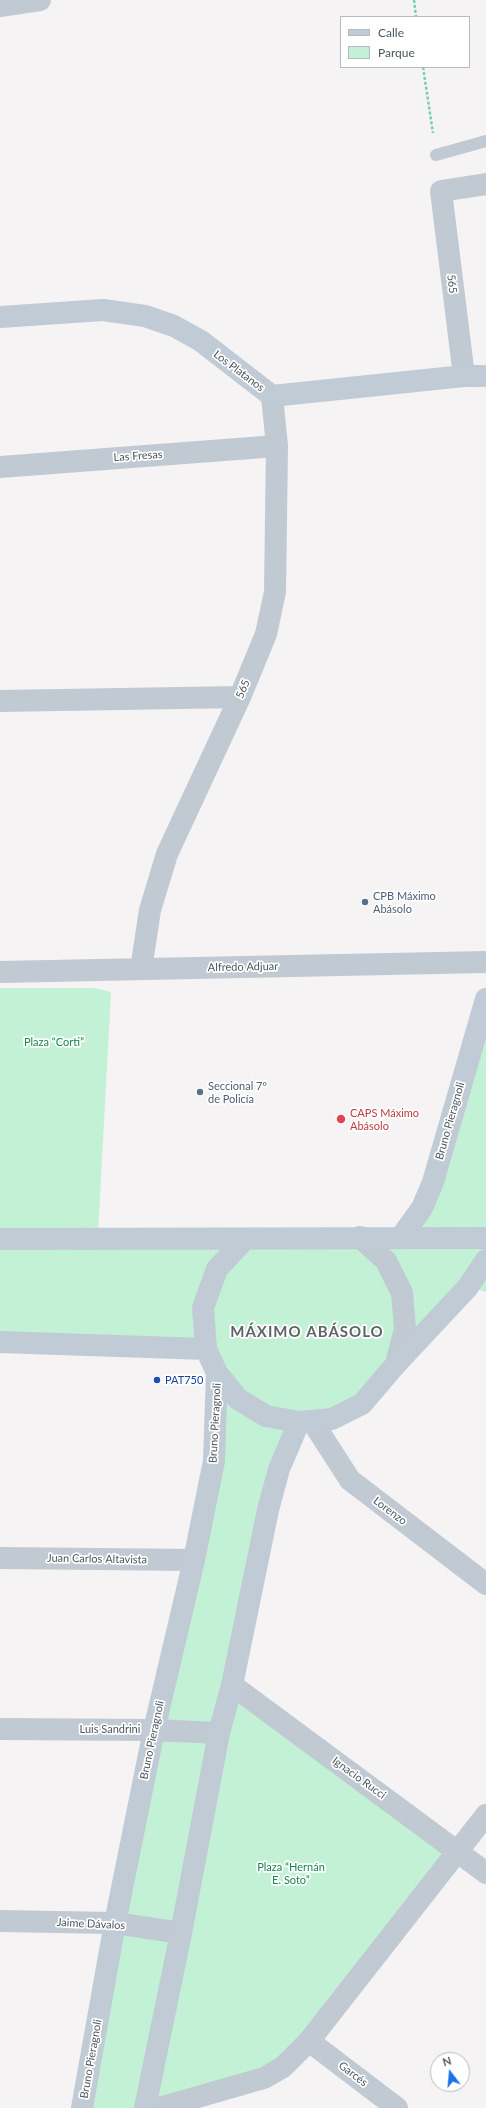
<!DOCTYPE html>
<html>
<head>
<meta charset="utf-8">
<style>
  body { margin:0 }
  #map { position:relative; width:486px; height:2108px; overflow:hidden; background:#f5f3f3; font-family:Lato,sans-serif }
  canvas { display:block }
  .legend { position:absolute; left:340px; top:16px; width:130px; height:52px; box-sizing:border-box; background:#fff; border:1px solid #b7bbc0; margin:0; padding:5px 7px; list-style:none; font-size:12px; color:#4a5661 }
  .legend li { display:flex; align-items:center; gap:8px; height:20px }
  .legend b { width:20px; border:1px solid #b7bbc0 }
  .north { position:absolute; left:430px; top:2052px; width:40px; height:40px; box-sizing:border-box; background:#fff; border:1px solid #b7bbc0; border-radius:50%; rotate:344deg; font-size:11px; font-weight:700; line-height:16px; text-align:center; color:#4a5661 }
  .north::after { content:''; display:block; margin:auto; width:14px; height:18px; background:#1a73e8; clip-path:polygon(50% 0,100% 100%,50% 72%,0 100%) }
</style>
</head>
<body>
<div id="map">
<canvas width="486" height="2108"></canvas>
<ul class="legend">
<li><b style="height:5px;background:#c1cbd6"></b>Calle</li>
<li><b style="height:11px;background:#c3f1d5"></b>Parque</li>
</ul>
<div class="north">N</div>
</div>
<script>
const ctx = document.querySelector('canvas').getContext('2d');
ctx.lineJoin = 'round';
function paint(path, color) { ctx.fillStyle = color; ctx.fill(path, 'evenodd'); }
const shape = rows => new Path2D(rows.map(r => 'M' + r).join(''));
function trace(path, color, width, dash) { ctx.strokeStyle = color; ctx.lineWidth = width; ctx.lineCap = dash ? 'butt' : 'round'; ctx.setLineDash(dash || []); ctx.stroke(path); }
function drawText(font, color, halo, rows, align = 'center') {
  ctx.font = font + ' Lato,sans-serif'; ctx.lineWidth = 3.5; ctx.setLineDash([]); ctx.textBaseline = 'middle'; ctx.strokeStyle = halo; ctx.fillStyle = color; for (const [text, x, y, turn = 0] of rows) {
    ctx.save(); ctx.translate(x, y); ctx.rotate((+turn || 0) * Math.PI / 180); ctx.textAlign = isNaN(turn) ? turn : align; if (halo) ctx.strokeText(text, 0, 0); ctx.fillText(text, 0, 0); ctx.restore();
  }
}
const green = shape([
  [0,988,94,988,111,992,98,1233,0,1233],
  [486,999,486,1292,468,1287,362,1404,299,1423,232,1685,459,1852,283,2067,159,2108,82,2108,214,1461,206,1349,0,1342,0,1239,401,1237,422,1208]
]);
const path = shape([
  [414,0,416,17],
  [423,67,433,133]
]);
const lane = shape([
  [436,155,486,141]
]);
const street = shape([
  [0,6,40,0],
  [464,376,441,191,486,184],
  [0,467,277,446],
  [0,701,240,697],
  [141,969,150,910,167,854,240,697,266,634,275,592,277,446,272,396],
  [0,972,486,962],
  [360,1237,386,1261,402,1293,405,1329,396,1364],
  [312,1421,350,1480,486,1584],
  [0,1558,194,1560],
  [232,1685,486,1873],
  [0,1729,154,1730,219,1733],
  [0,1921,115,1923,181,1933],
  [309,2041,397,2108],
  [159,2108,264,2078,283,2067,309,2041,486,1815]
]);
const secondary = shape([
  [0,317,103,310,145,316,174,326,201,341,272,396,464,376,486,376],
  [401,1237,422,1208,433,1182,486,999],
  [0,1239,486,1238],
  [245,1239,217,1269,203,1308,206,1349,217,1373,238,1399,266,1416,299,1422,332,1419,362,1404,396,1364,468,1287,486,1260],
  [0,1342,206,1349],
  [82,2108,115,1923,154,1730,194,1560,214,1461,217,1373],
  [145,2108,181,1933,219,1733,232,1685,268,1510,279,1469,299,1422]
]);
const markers = [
  [365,902,4,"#5c6f8a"],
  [200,1092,4,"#5c6f8a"],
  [341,1119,5,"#e0444e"],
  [157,1380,4,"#1a4fb4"]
];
const streetNames = [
  ["565",452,284,83],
  ["Los Platanos",239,371,37],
  ["Las Fresas",138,456,-4],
  ["565",243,689,-67],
  ["Alfredo Adjuar",243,967,-1],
  ["Bruno Pieragnoli",450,1121,-74],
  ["Bruno Pieragnoli",215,1423,-87],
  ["Lorenzo",390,1511,37],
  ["Juan Carlos Altavista",97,1559,1],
  ["Luis Sandrini",110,1729],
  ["Bruno Pieragnoli",152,1740,-78],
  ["Ignacio Rucci",359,1778,36],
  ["Jaime Dávalos",91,1924,3],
  ["Bruno Pieragnoli",91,2059,-80],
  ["Garcés",353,2074,37]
];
const serviceNames = [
  ["CPB Máximo",373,896],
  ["Abásolo",373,909],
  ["Seccional 7º",208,1086],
  ["de Policía",208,1099]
];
const parkNames = [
  ["Plaza “Corti”",54,1042],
  ["Plaza “Hernán",291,1867],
  ["E. Soto”",291,1880]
];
const healthNames = [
  ["CAPS Máximo",350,1113],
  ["Abásolo",350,1126]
];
const transitNames = [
  ["PAT750",165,1380]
];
const districtNames = [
  ["MÁXIMO ABÁSOLO",307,1332]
];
paint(green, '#c3f1d5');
trace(path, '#7ad0a6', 2.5, [3, 2]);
trace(lane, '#c1cad2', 12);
trace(street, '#c1cad2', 22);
trace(secondary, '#c1cbd6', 22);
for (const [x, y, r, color] of markers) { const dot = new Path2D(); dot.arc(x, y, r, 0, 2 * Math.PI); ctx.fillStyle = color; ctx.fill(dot); trace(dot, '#fff', 1.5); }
drawText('11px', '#4a5661', '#fff', streetNames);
drawText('11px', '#4e5e75', '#fff', serviceNames, 'left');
drawText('11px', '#17864f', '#fff', parkNames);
drawText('11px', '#be3a42', '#fff', healthNames, 'left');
drawText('11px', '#164399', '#fff', transitNames, 'left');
ctx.letterSpacing = '1px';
drawText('bold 15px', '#5f6368', '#fff', districtNames);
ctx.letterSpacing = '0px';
</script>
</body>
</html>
